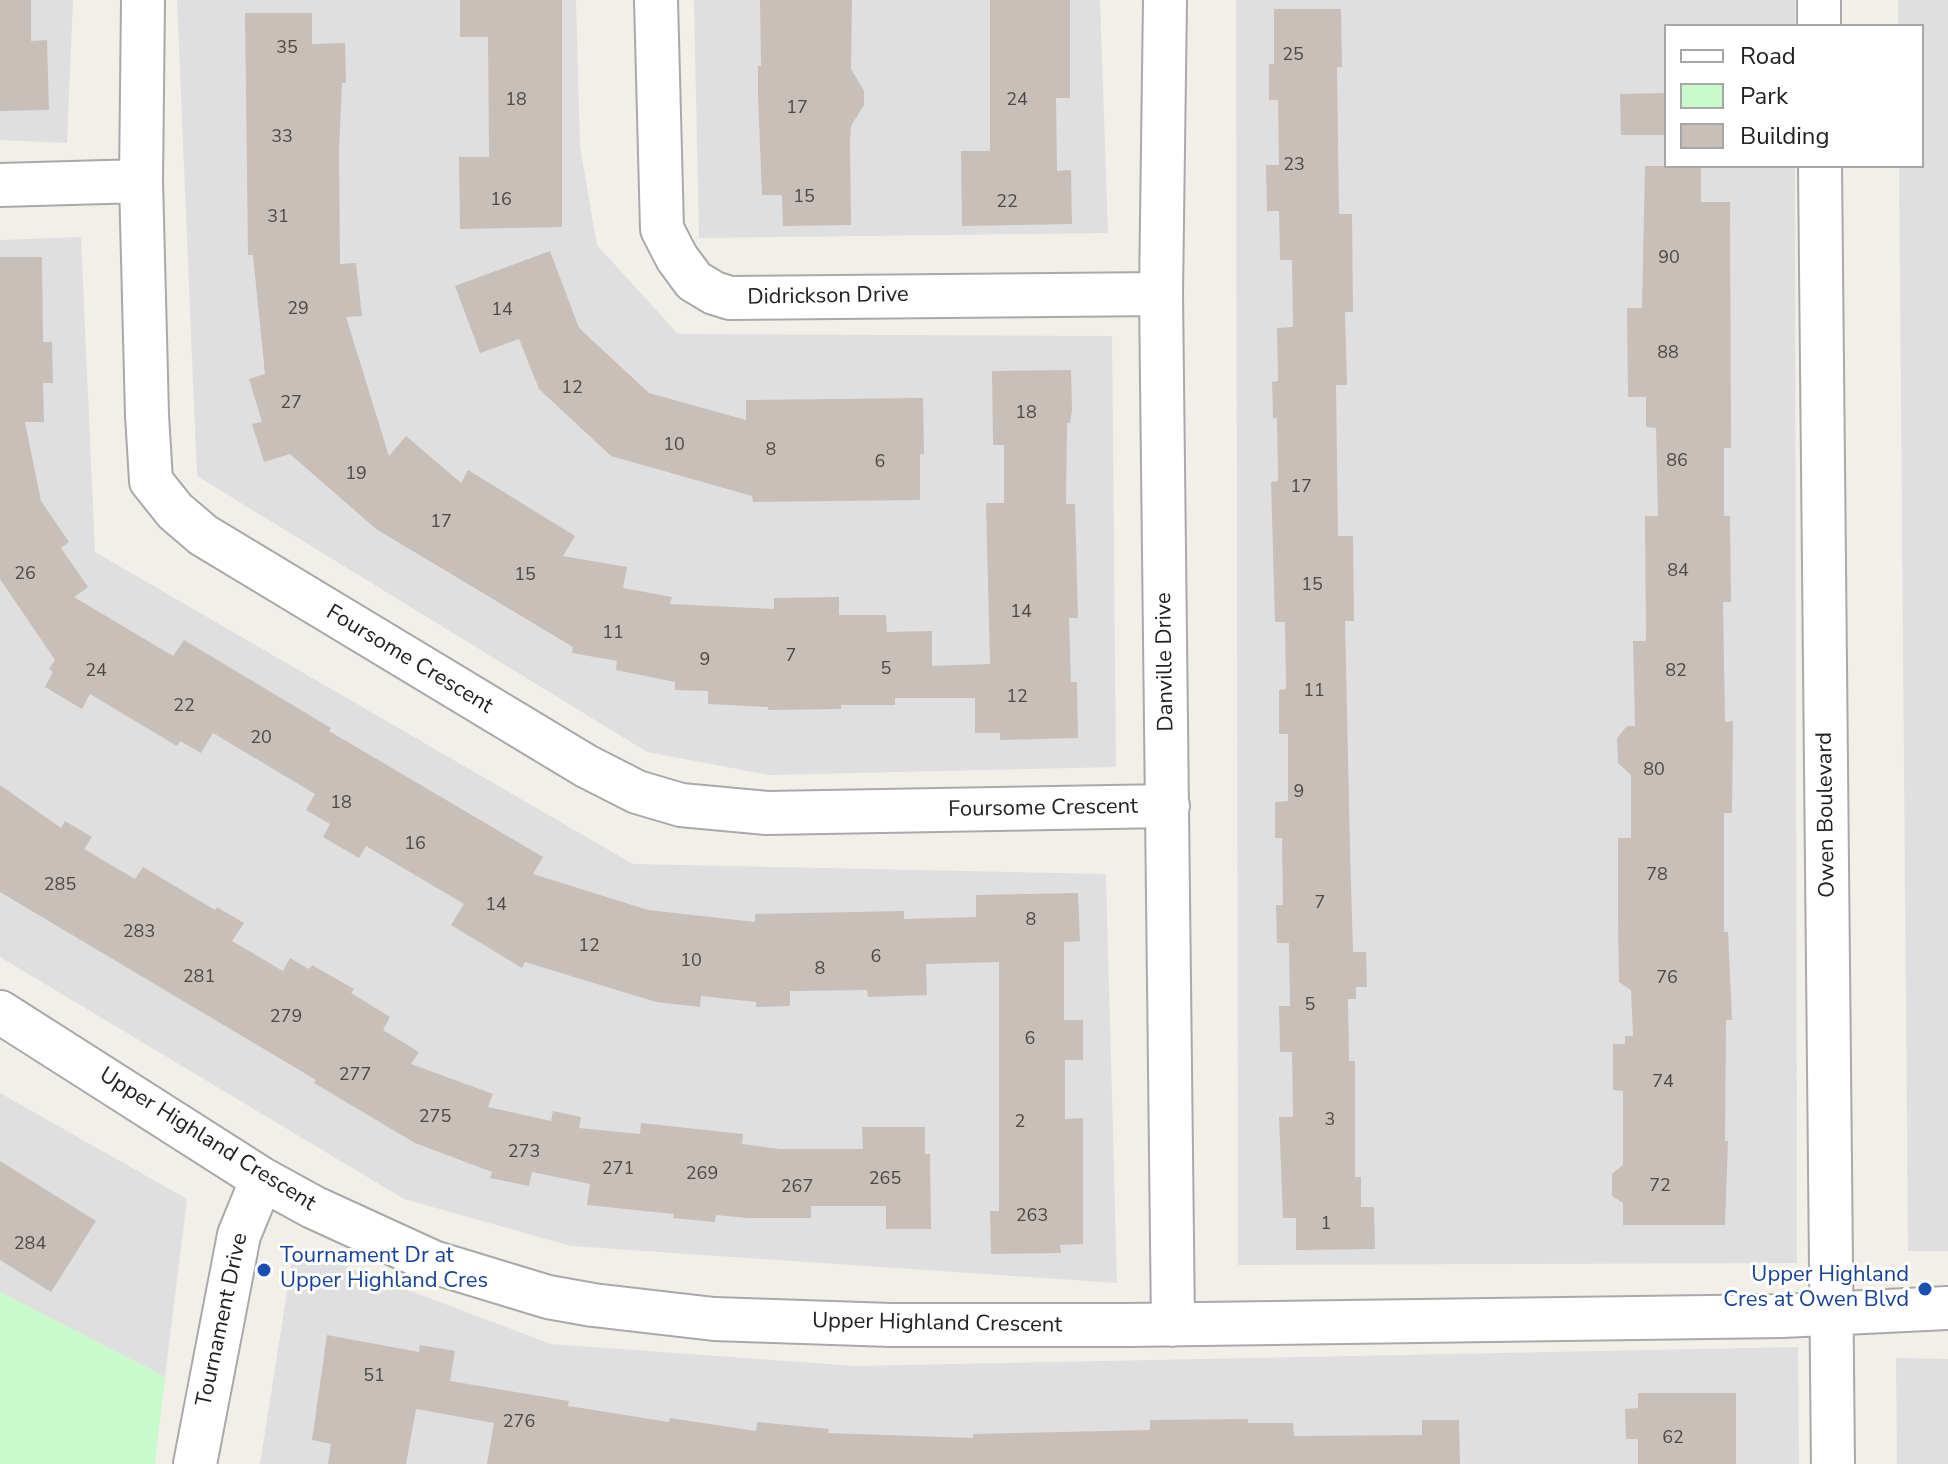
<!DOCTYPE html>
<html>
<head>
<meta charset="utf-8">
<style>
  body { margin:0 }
  #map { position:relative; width:1948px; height:1464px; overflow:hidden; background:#f2efe9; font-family:"Nunito Sans",sans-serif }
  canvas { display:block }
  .legend { position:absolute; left:1664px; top:24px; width:260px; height:144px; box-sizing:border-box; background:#fff; border:2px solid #a7a7a7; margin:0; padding:10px 14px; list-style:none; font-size:24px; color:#222 }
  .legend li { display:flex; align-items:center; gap:16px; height:40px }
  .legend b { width:40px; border:2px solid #a7a7a7 }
</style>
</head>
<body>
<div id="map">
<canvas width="1948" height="1464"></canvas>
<ul class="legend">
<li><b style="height:10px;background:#fff"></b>Road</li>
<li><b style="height:22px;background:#c8facc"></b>Park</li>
<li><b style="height:22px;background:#c7bfb8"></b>Building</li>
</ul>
</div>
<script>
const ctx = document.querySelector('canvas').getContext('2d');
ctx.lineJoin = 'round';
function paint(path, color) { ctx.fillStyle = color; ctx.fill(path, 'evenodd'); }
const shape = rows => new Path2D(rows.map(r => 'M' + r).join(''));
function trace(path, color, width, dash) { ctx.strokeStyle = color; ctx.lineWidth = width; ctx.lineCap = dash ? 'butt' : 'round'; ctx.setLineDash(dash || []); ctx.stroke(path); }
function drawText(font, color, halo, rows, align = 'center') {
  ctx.font = font + ' "Nunito Sans",sans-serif'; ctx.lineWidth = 6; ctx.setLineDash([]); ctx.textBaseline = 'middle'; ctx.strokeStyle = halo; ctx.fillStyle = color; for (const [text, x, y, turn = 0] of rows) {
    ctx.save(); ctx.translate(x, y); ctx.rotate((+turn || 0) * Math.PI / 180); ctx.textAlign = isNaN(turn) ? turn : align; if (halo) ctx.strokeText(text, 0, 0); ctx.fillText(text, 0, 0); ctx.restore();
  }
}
const residential = shape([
  [0,0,73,0,67,143,0,140],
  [177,0,576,0,580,147,597,245,678,334,1112,336,1116,767,769,775,647,752,197,476],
  [694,0,1100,0,1108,233,699,238],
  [1236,0,1795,0,1795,26,1666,26,1666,166,1795,166,1797,1263,1238,1265],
  [1898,0,1948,0,1948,1251,1908,1251,1899,166,1922,166,1922,26,1898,26],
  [81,237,95,552,633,864,1106,874,1117,1283,571,1246,404,1199,0,957,0,240],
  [0,1093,187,1199,165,1377,0,1292],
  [294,1247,551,1344,856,1366,1798,1347,1799,1464,260,1464],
  [1896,1358,1948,1359,1948,1464,1897,1464]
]);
const park = shape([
  [0,1292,165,1377,155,1464,0,1464]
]);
const building = shape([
  [0,0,31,0,31,41,47,40,49,110,0,111],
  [460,0,562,0,562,227,460,229,459,157,489,157,488,37,460,37],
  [760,0,852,0,851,69,864,91,864,105,851,126,850,141,851,225,783,226,782,195,762,195,758,96,758,66,761,66],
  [990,0,1070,0,1070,98,1056,98,1057,171,1071,170,1072,224,962,226,961,151,990,151],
  [1274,9,1341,9,1342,67,1337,67,1339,214,1352,214,1353,312,1345,312,1347,385,1336,385,1338,536,1353,536,1354,621,1345,621,1350,850,1353,952,1366,952,1367,987,1356,987,1356,999,1348,999,1349,1061,1355,1061,1355,1177,1361,1177,1361,1207,1374,1207,1375,1249,1296,1250,1296,1218,1283,1218,1279,1117,1293,1117,1292,1052,1280,1052,1279,1006,1290,1006,1289,943,1277,943,1276,905,1283,905,1282,838,1275,838,1275,802,1288,801,1288,734,1279,734,1279,690,1286,689,1285,622,1275,622,1271,482,1278,481,1277,418,1273,418,1272,382,1278,381,1277,328,1293,327,1292,260,1280,260,1279,211,1267,211,1266,165,1279,165,1278,100,1269,100,1269,64,1274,64],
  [245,13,312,13,312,44,345,43,346,83,342,83,339,150,340,264,356,263,362,316,346,317,389,456,406,436,461,483,468,470,575,536,563,556,627,567,623,588,672,597,670,604,712,606,774,609,774,598,839,597,839,615,886,615,887,632,932,631,932,666,990,664,986,503,1004,503,1004,445,993,445,992,371,1071,370,1072,410,1070,423,1067,423,1066,504,1075,504,1078,618,1069,618,1071,682,1077,682,1078,738,1000,740,1000,733,975,733,975,698,895,698,895,705,841,705,841,709,768,710,768,707,708,704,708,691,675,690,675,682,616,670,617,661,572,653,573,647,376,529,290,454,264,462,252,424,262,422,249,379,265,374,253,255,248,255],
  [1666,93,1666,135,1621,135,1620,94],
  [1645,166,1701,166,1701,202,1730,202,1731,448,1724,448,1724,516,1730,516,1731,602,1723,602,1725,722,1733,721,1732,813,1724,813,1724,932,1728,932,1732,1020,1726,1020,1725,1141,1728,1141,1725,1225,1623,1225,1623,1203,1612,1196,1612,1174,1623,1165,1623,1091,1613,1090,1613,1044,1625,1044,1625,1036,1633,1036,1631,990,1619,982,1618,921,1618,838,1631,838,1631,775,1618,763,1617,738,1627,726,1635,726,1633,641,1646,641,1645,516,1658,516,1656,428,1646,427,1646,397,1628,397,1627,308,1642,308],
  [550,251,579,328,649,393,746,420,746,400,923,398,924,454,920,454,920,500,753,502,752,496,611,456,539,389,519,339,480,353,455,286],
  [0,257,42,257,43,342,52,342,53,383,43,383,44,422,25,422,41,501,69,542,61,548,88,587,74,597,173,656,184,640,331,728,329,731,543,857,533,874,648,910,755,922,755,914,904,911,904,919,976,917,976,895,1078,893,1080,941,1064,942,1064,1020,1083,1020,1083,1060,1065,1060,1065,1119,1083,1118,1083,1244,1060,1245,1061,1253,991,1254,990,1211,999,1211,999,962,926,964,927,995,868,997,867,990,790,991,790,1006,756,1007,756,1002,701,996,700,1007,656,1002,525,962,522,968,451,925,464,904,366,846,359,858,323,837,330,824,306,810,315,794,213,733,201,753,180,741,177,746,90,694,82,709,45,687,53,672,49,669,55,660,0,579],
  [0,785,61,828,65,821,92,837,84,849,135,879,143,867,215,910,217,907,244,923,232,941,283,971,290,958,309,969,312,965,354,989,351,993,390,1017,383,1030,419,1052,411,1064,493,1094,488,1107,551,1121,553,1111,581,1117,579,1128,640,1134,641,1123,743,1134,742,1144,780,1149,863,1149,862,1127,925,1127,925,1154,930,1154,931,1229,886,1229,886,1206,811,1206,811,1218,748,1218,716,1215,715,1222,673,1218,674,1214,587,1205,590,1184,532,1172,529,1186,490,1178,492,1172,415,1143,314,1083,316,1080,0,892],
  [0,1161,96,1221,51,1292,0,1260],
  [327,1335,419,1352,420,1345,455,1351,450,1381,569,1401,568,1406,669,1422,670,1418,756,1431,757,1422,829,1429,828,1433,973,1438,973,1434,1150,1430,1150,1420,1248,1419,1248,1423,1293,1423,1294,1436,1422,1435,1422,1420,1459,1420,1460,1464,487,1464,494,1423,416,1409,406,1464,328,1464,331,1444,312,1440],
  [1638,1393,1736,1393,1736,1464,1638,1464,1638,1439,1626,1439,1625,1409,1638,1408]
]);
const minor = shape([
  [143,0,141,181,147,415,151,481,175,511,203,535,586,766,637,792,681,805,767,813,1168,806],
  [656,0,662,229,677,258,694,281,714,293,730,298,1161,294],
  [1165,0,1161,294,1173,1325],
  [1819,0,1819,26],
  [1820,166,1833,1464],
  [0,185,141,181],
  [0,1012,262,1179,313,1207,433,1262,548,1297,593,1305,714,1319,891,1325,1128,1325,1782,1316,1948,1308],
  [195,1464,239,1235,262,1179]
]);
const markers = [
  [264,1270,8,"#1a4fb4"],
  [1925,1289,8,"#1a4fb4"]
];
const numberNames = [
  ["35",287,49],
  ["25",1293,56],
  ["18",516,101],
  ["24",1017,101],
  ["17",797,109],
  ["33",282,138],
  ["23",1294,166],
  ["15",804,198],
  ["16",501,201],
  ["22",1007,203],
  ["31",278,218],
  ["90",1669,259],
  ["29",298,310],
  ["14",502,311],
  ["88",1668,354],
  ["12",572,389],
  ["27",291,404],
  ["18",1026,414],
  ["10",674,446],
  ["8",771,451],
  ["86",1677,462],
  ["6",880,463],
  ["19",356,475],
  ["17",1301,488],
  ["17",441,523],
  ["84",1678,572],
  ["26",25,575],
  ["15",525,576],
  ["15",1312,586],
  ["14",1021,613],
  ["11",613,634],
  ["7",791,657],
  ["9",705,661],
  ["5",886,670],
  ["24",96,672],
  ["82",1676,672],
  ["11",1314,692],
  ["12",1017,698],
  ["22",184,707],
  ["20",261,739],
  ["80",1654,771],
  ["9",1299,793],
  ["18",341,804],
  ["16",415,845],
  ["78",1657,876],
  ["285",60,886],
  ["7",1320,904],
  ["14",496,906],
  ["8",1031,921],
  ["283",139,933],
  ["12",589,947],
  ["6",876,958],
  ["10",691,962],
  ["8",820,970],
  ["281",199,978],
  ["76",1667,979],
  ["5",1310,1006],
  ["279",286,1018],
  ["6",1030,1040],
  ["277",355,1076],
  ["74",1663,1083],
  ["275",435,1118],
  ["3",1330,1121],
  ["2",1020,1123],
  ["273",524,1153],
  ["271",618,1170],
  ["269",702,1175],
  ["265",885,1180],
  ["72",1660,1187],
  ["267",797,1188],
  ["263",1032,1217],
  ["1",1326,1225],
  ["284",30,1245],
  ["51",374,1377],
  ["276",519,1423],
  ["62",1673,1439]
];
const streetNames = [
  ["Didrickson Drive",828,297,-1],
  ["Foursome Crescent",409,660,31],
  ["Danville Drive",1166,662,-91],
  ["Foursome Crescent",1043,809,-1],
  ["Owen Boulevard",1827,815,-91],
  ["Upper Highland Crescent",207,1140,32],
  ["Tournament Drive",223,1320,-78],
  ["Upper Highland Crescent",937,1324,1]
];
const transitNames = [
  ["Tournament Dr at",280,1257],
  ["Upper Highland Cres",280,1282],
  ["Upper Highland",1909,1276,"right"],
  ["Cres at Owen Blvd",1909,1301,"right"]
];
paint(residential, '#e0dfdf');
paint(park, '#c8facc');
paint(building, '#c7bfb8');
trace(minor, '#a9a9a9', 46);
trace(minor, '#fff', 42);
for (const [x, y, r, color] of markers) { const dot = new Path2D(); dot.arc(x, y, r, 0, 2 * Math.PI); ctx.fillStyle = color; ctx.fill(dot); trace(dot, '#fff', 3); }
drawText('18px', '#4b4948', null, numberNames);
drawText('22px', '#222', '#fff', streetNames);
drawText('22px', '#164399', '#fff', transitNames, 'left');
</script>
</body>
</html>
